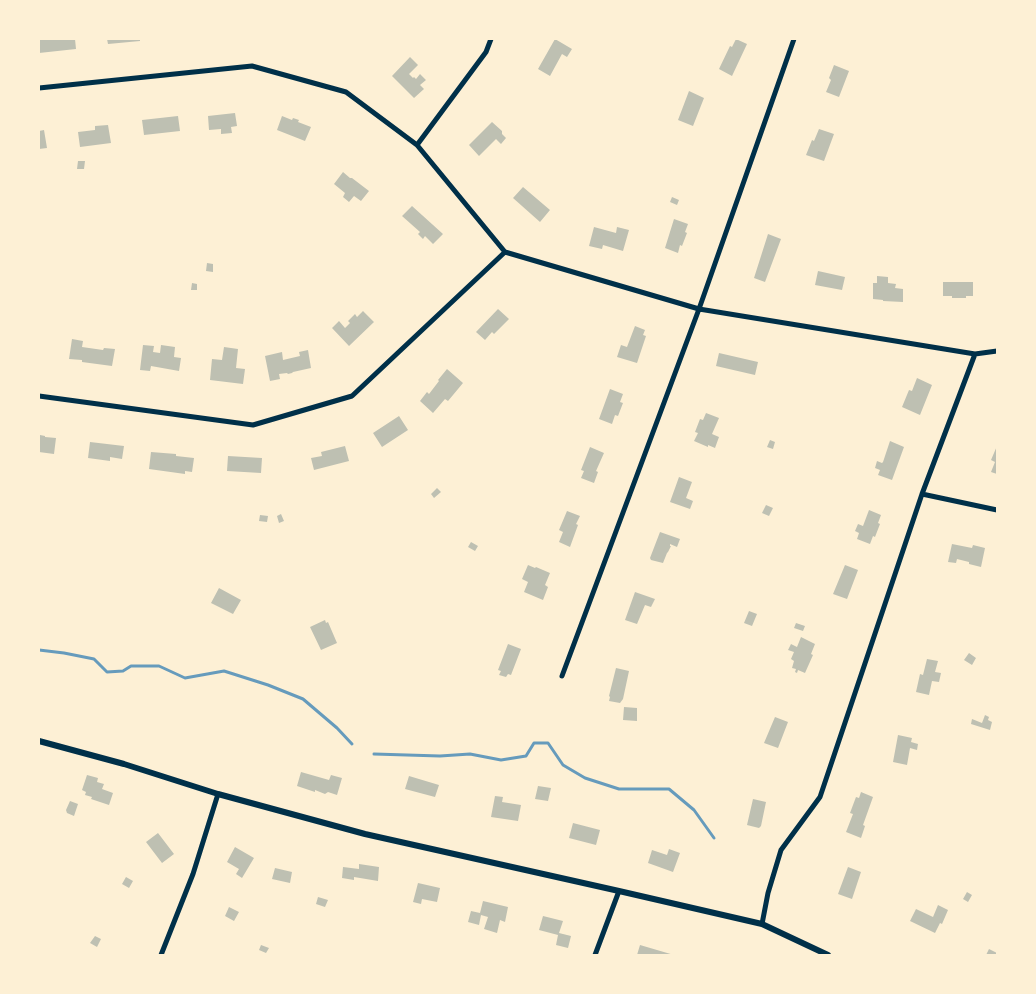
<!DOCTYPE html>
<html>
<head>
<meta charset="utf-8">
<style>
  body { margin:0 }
  #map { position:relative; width:1036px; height:994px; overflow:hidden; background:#fdf0d5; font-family:Signika,sans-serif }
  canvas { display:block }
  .frame { position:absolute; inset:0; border:40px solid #fdf0d5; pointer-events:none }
</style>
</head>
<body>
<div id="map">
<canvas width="1036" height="994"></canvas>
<div class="frame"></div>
</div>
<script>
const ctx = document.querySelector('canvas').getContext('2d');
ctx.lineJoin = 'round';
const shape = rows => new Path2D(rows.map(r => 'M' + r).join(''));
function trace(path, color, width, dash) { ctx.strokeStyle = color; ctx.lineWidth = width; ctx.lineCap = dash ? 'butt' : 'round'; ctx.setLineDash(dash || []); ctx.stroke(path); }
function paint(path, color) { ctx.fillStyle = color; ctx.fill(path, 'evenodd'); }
const stream = shape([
  [39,650,64,653,94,659,107,672,123,671,131,666,159,666,185,678,224,671,268,685,303,699,337,728,352,744],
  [374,754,440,756,470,754,501,760,526,756,534,743,548,743,563,765,585,778,619,789,669,789,694,810,714,838]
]);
const building = shape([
  [49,39,75,39,76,49,39,53,39,40],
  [107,39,140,39,140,41,108,44],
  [555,39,572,49,567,57,562,54,550,76,538,69],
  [736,39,747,44,732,76,719,69,730,46,732,47],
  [410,57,418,65,409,74,413,78,414,77,416,79,420,74,426,80,420,85,424,89,414,98,392,76],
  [834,65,849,71,839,97,826,92,831,80,829,78],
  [689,91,704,98,693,126,678,120],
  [235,113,237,126,231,127,232,133,221,134,221,129,209,130,208,116],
  [178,116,180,131,144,135,142,120],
  [282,116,292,120,293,118,299,120,298,122,311,127,305,141,277,130],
  [492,122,502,131,502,134,506,138,501,144,496,139,479,156,469,145],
  [108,125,111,143,80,147,78,132,95,130,95,126],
  [819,129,834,134,824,161,806,155,812,140,814,141],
  [44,130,47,148,39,149,39,131],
  [78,161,85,161,84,169,77,169],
  [343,172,350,178,352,178,369,191,361,201,354,196,349,202,343,197,345,193,334,184],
  [523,187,550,210,540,222,513,198],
  [672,197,679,200,677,205,670,202],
  [412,206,443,234,433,244,425,236,423,239,418,234,420,232,402,216],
  [674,219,688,224,685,232,687,233,682,246,680,245,678,253,665,248],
  [594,227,616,233,617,227,629,230,623,251,603,245,602,249,589,246],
  [768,234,781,239,765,282,754,278],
  [207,263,213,264,213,272,206,271],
  [818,271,845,277,842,290,815,285],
  [877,276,888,277,888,283,896,284,895,288,903,289,903,302,883,301,883,300,873,299,873,283,877,283],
  [943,282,973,282,973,296,966,296,966,298,952,298,952,296,943,296],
  [192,283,197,284,197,290,191,290],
  [498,309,509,319,494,334,492,332,485,340,476,332],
  [363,311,374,322,349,346,332,328,339,321,345,328,350,323,348,321,355,314,357,317],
  [635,326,645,330,643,335,646,336,637,363,617,357,621,345,627,347],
  [72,339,83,341,82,347,103,350,104,348,115,349,112,366,82,362,82,360,69,359],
  [143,345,154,346,153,352,160,353,161,345,175,347,174,357,181,358,179,371,151,366,150,371,140,370],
  [224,347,238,349,236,368,245,369,243,384,210,380,212,359,222,360],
  [308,350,311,368,293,372,292,373,288,374,287,373,279,374,280,379,270,381,265,356,282,352,283,360,300,356,299,352],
  [719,353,758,362,755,375,716,366],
  [447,369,463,383,448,401,445,399,433,413,420,401,427,392,429,394,439,381,438,380],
  [917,378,932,385,920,415,902,407,909,390,912,391],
  [610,389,623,394,620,402,623,403,618,416,615,415,612,424,599,419],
  [706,413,719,418,712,434,719,437,715,448,708,445,708,447,694,441,698,433,695,432,700,419,703,420],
  [399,416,408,430,382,447,373,433],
  [40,435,45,436,45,437,56,438,54,454,39,452,39,437],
  [770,440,775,442,773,449,767,447],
  [890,441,904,447,892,480,878,475,880,470,875,468,877,461,882,463,883,462],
  [90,442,124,446,122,459,110,457,110,461,88,458],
  [345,446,349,461,314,470,311,458,322,456,321,452],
  [997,446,997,474,991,472,995,462,991,460],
  [590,447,604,453,596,471,598,472,594,483,581,478,584,471,581,470],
  [151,452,176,454,176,456,194,458,192,472,185,471,185,474,149,469],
  [228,456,262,458,261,473,227,471],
  [679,477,692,482,686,498,693,501,690,509,670,502],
  [437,488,441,492,434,498,431,494],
  [766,505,773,508,769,516,762,513],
  [869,510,881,515,878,523,880,524,875,537,873,536,870,544,857,539,859,533,855,531,858,524,863,526],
  [567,511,580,516,576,524,578,525,570,547,559,542,563,532,559,530],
  [281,514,284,521,279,523,277,516],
  [260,515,268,516,267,522,259,521],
  [660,532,680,539,677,547,670,544,670,546,671,546,668,552,667,553,663,563,651,560,650,558],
  [471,542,478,546,475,551,468,547],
  [952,544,972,548,973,545,985,548,981,567,969,564,969,562,957,559,956,563,948,562],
  [528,565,535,568,536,567,550,573,545,585,548,587,543,600,524,592,528,582,522,579],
  [845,565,858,570,847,599,833,594],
  [219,588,241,600,233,614,211,603],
  [635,592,655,599,651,607,645,605,637,624,625,620],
  [749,611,757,614,752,626,744,623],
  [325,620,326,623,328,622,337,643,321,650,310,627],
  [796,623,805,626,803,631,794,628],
  [801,637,815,644,811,654,813,655,805,673,798,670,797,673,795,672,796,669,792,668,794,661,791,659,794,652,788,650,791,644,797,647],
  [508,644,521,649,511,675,508,674,506,677,499,675,501,671,498,670],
  [969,653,976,658,972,665,964,660],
  [927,659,938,661,935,672,941,673,939,682,932,681,929,695,916,692,920,674,923,675],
  [616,668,629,671,623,699,620,703,609,701,610,697,609,696],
  [624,707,637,708,637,721,623,720],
  [985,715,989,717,988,720,992,722,990,730,971,724,972,719,982,723],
  [775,717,788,722,778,748,764,743],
  [898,735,912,738,911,742,918,744,917,750,910,748,907,765,893,762],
  [301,772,329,780,331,775,342,778,337,795,328,792,325,794,315,790,315,792,297,786],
  [87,775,98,778,97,782,104,784,102,789,113,793,109,805,91,799,92,797,85,795,86,792,82,790],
  [409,776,439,785,435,797,405,789],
  [538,786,551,788,548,801,535,799],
  [861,792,873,797,863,825,865,826,861,838,846,832,853,814,850,813,856,797,859,798],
  [495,796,503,797,502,802,521,805,518,821,491,817],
  [753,799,766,802,761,826,759,828,747,825],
  [70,801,78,804,74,816,67,813,66,810],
  [573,823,600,830,596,845,569,838],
  [158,833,174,854,162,863,146,842],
  [235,847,254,858,242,878,236,874,239,869,227,862],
  [669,849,680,853,673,872,648,863,652,850,667,855],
  [359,864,379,867,378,881,354,877,354,880,342,878,343,867,359,869],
  [848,867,861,872,852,899,838,894],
  [275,868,292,872,290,883,272,879],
  [126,877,133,881,129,888,122,884],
  [418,883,440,888,437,902,422,899,421,904,413,902],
  [967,892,972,895,968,902,963,899],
  [318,897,328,900,325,907,316,904],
  [483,901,508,907,505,922,500,920,497,933,484,929,488,917,481,915,479,925,468,922,471,911,480,913],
  [938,905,948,910,942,924,940,923,935,933,910,921,916,909,933,917],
  [229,907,239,912,234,921,225,916],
  [543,916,563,921,559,933,571,936,568,948,556,945,558,935,539,930],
  [95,936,101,939,97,947,90,943],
  [261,945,269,948,266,953,259,950],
  [640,945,674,955,637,955],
  [989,949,997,953,997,955,986,955]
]);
const minor = shape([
  [39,88,252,66,346,92,417,145,505,252,699,309,975,354,997,351],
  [417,145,486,52,491,39],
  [39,396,253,425,352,396,505,252],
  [922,494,997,510],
  [562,676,699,309,794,39],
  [762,924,768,893,781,850,820,797,922,494,975,354],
  [161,955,193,874,218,794],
  [595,955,619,891]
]);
const tertiary = shape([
  [39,741,124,764,218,794,365,834,619,891,762,924,828,955]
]);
trace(stream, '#669bbc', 3);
paint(building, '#bec0b2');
trace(minor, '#003049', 5);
trace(tertiary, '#003049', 6);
</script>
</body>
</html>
